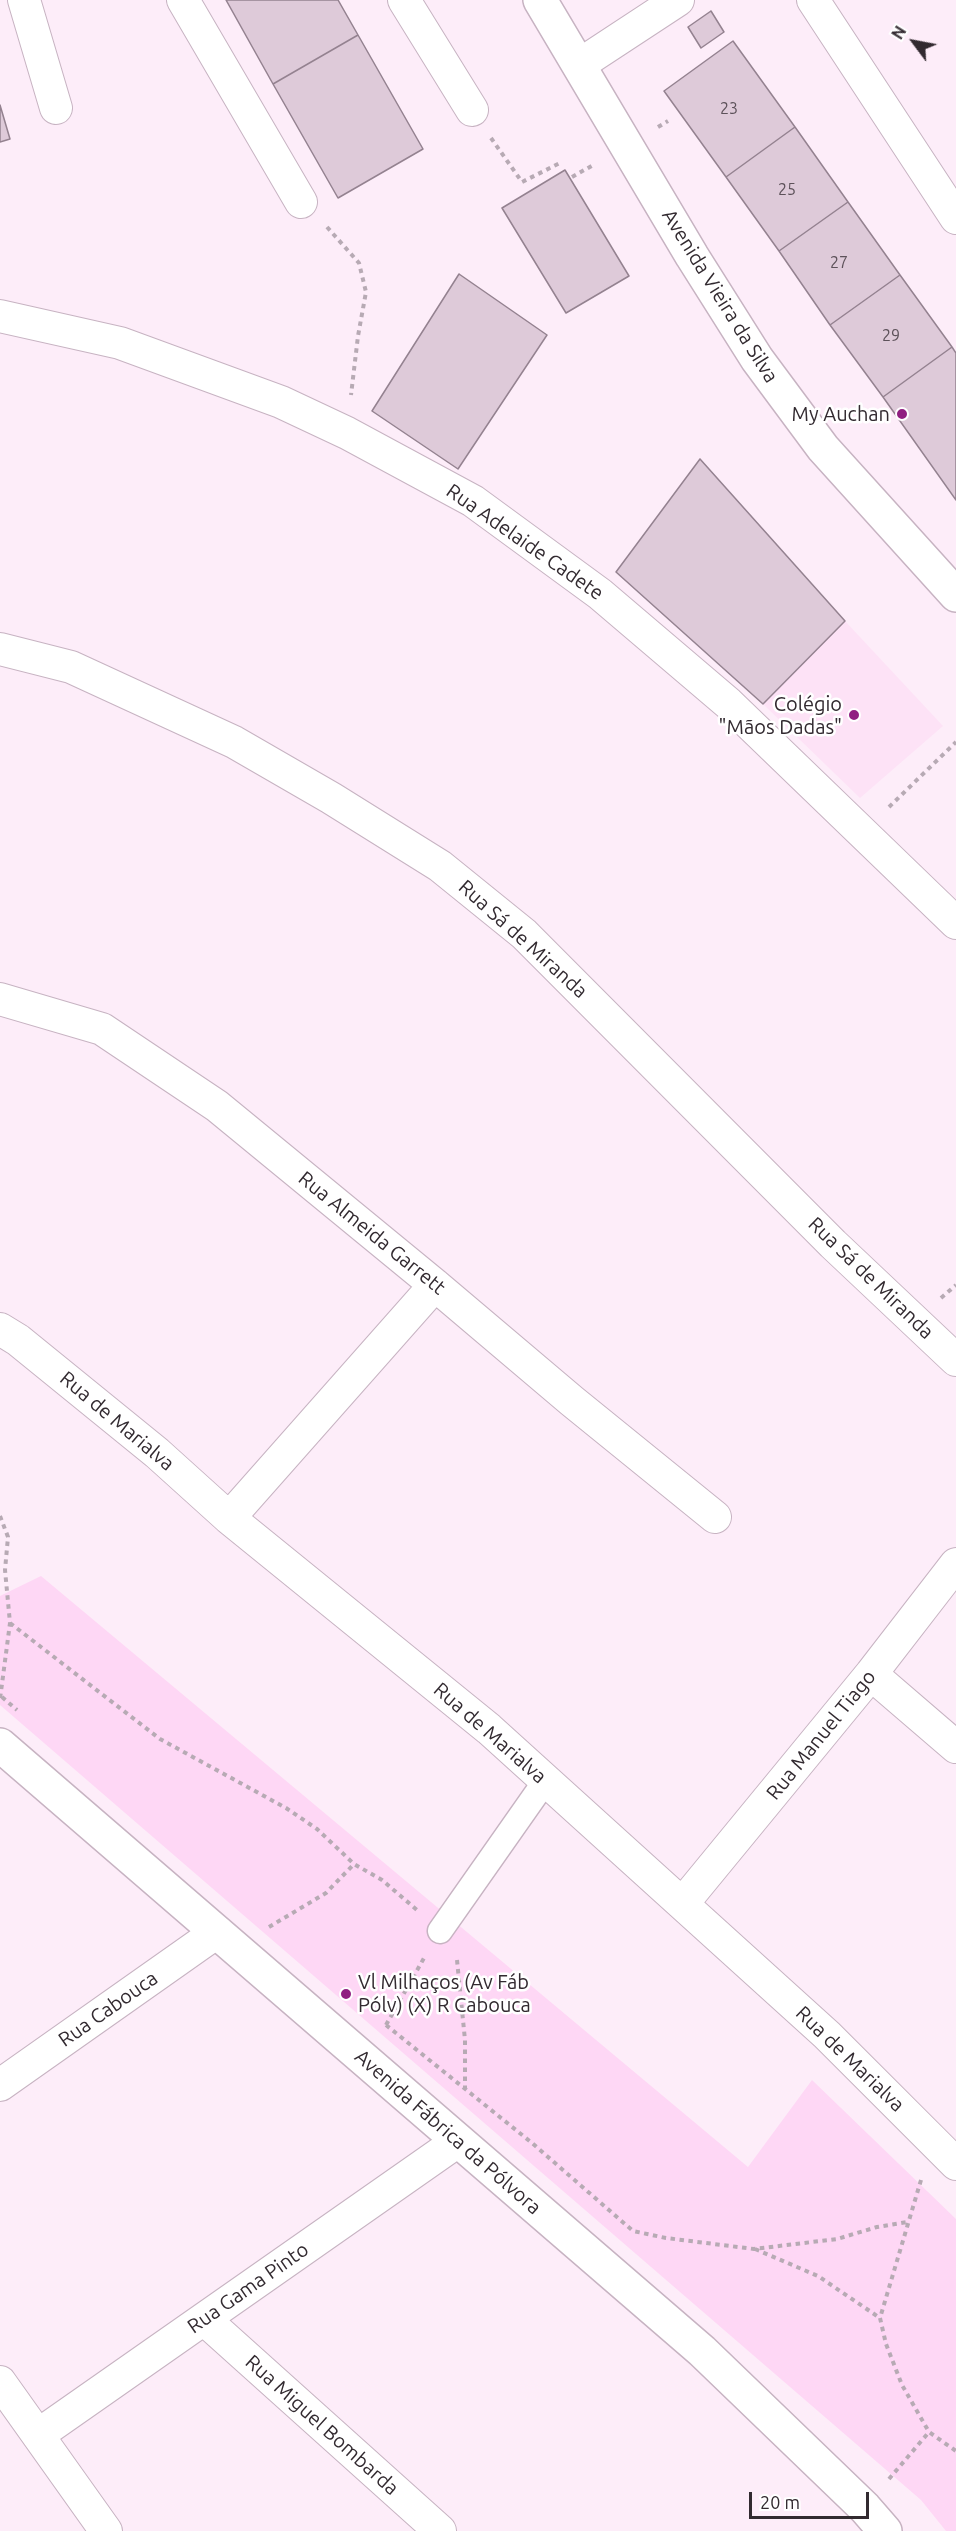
<!DOCTYPE html>
<html>
<head>
<meta charset="utf-8">
<style>
  body { margin:0 }
  #map { position:relative; width:956px; height:2531px; overflow:hidden; background:#fdedf9; font-family:Ubuntu,sans-serif }
  canvas { display:block }
  .north { position:absolute; left:884px; top:12px; width:60px; height:60px; -webkit-text-stroke:4px #fff; paint-order:stroke; rotate:302deg; font-size:16px; font-weight:700; line-height:24px; text-align:center; color:#322a30 }
  .north::after { content:''; display:block; margin:auto; width:21px; height:27px; background:#322a30; clip-path:polygon(50% 0,100% 100%,50% 72%,0 100%) }
  .scale { position:absolute; left:749px; top:2492px; width:120px; height:27px; box-sizing:border-box; border:3px solid #322a30; border-top:0; padding-left:8px; font-size:18px; line-height:21px; white-space:nowrap; color:#322a30; -webkit-text-stroke:4px #fff; paint-order:stroke }
</style>
</head>
<body>
<div id="map">
<canvas width="956" height="2531"></canvas>
<div class="north">N</div>
<div class="scale">20 m</div>
</div>
<script>
const ctx = document.querySelector('canvas').getContext('2d');
ctx.lineJoin = 'round';
function paint(path, color) { ctx.fillStyle = color; ctx.fill(path, 'evenodd'); }
const shape = rows => new Path2D(rows.map(r => 'M' + r).join(''));
function trace(path, color, width, dash) { ctx.strokeStyle = color; ctx.lineWidth = width; ctx.lineCap = dash ? 'butt' : 'round'; ctx.setLineDash(dash || []); ctx.stroke(path); }
function drawText(font, color, halo, rows, align = 'center') {
  ctx.font = font + ' Ubuntu,sans-serif'; ctx.lineWidth = 5; ctx.setLineDash([]); ctx.textBaseline = 'middle'; ctx.strokeStyle = halo; ctx.fillStyle = color; for (const [text, x, y, turn = 0] of rows) {
    ctx.save(); ctx.translate(x, y); ctx.rotate((+turn || 0) * Math.PI / 180); ctx.textAlign = isNaN(turn) ? turn : align; if (halo) ctx.strokeText(text, 0, 0); ctx.fillText(text, 0, 0); ctx.restore();
  }
}
const built = shape([
  [845,621,943,726,860,798,763,704]
]);
const green = shape([
  [41,1576,748,2167,812,2080,956,2219,956,2531,946,2531,921,2500,0,1705,0,1596]
]);
const building = shape([
  [226,0,338,0,358,35,273,84,226,0],
  [711,11,724,32,701,48,688,27,711,11],
  [358,35,423,149,338,198,273,84,358,35],
  [733,41,795,127,726,177,664,91,733,41],
  [0,105,10,139,0,142,0,105],
  [795,127,848,202,779,251,726,177,795,127],
  [565,170,629,276,566,313,502,208,565,170],
  [848,202,900,275,830,325,779,251,848,202],
  [459,274,547,335,458,469,372,411,459,274],
  [900,275,952,347,883,397,830,325,900,275],
  [952,347,956,353,956,500,883,397,952,347],
  [700,459,845,621,763,704,616,572,700,459]
]);
const path = shape([
  [658,127,668,121],
  [491,138,522,182,562,162],
  [572,177,595,164],
  [327,227,359,263,366,292,358,336,351,395],
  [889,807,956,742],
  [941,1298,956,1285],
  [0,1516,8,1537,5,1570,10,1623,0,1699],
  [10,1623,160,1739,286,1808,317,1829,354,1864,382,1880,417,1910],
  [2,1697,17,1710],
  [269,1927,326,1893,354,1864],
  [457,1960,465,2040,465,2088],
  [386,2025,532,2143,633,2231,666,2238,754,2249,837,2239,877,2227,907,2222],
  [386,2025,424,1958],
  [921,2180,880,2318,886,2344,902,2385,929,2432,956,2451],
  [755,2249,818,2276,880,2318],
  [889,2479,929,2432]
]);
const pedestrian = shape([
  [440,1931,546,1780]
]);
const minor = shape([
  [24,0,56,108],
  [183,0,301,202],
  [404,0,472,110],
  [813,0,956,218],
  [579,65,678,0],
  [0,316,120,343,281,402,347,433,473,501,600,594,728,703,956,923],
  [0,649,71,667,234,742,331,798,440,866,524,934,833,1244,956,1360],
  [0,999,102,1029,217,1106,435,1285,572,1401,715,1517],
  [0,1329,18,1340,157,1453,229,1518,489,1729,827,2035,956,2164],
  [229,1518,435,1285],
  [871,1674,956,1747],
  [683,1903,871,1674,956,1564],
  [0,2085,217,1932],
  [204,2319,440,2531],
  [0,2382,106,2531],
  [38,2435,458,2141]
]);
const tertiary = shape([
  [540,0,692,256,757,359,823,448,956,595],
  [0,1745,702,2351,865,2508,885,2531]
]);
const markers = [
  [902,414,6,"#901f81"],
  [854,715,6,"#901f81"],
  [346,1994,6,"#901f81"]
];
const numberNames = [
  ["23",729,109],
  ["25",787,190],
  ["27",839,263],
  ["29",891,336]
];
const streetNames = [
  ["Avenida Vieira da Silva",720,296,58],
  ["Rua Adelaide Cadete",525,542,35],
  ["Rua Sá de Miranda",523,939,42],
  ["Rua Almeida Garrett",372,1233,39],
  ["Rua Sá de Miranda",871,1278,44],
  ["Rua de Marialva",117,1421,40],
  ["Rua de Marialva",490,1733,41],
  ["Rua Manuel Tiago",821,1735,-51],
  ["Rua Cabouca",108,2009,-35],
  ["Rua de Marialva",850,2059,44],
  ["Avenida Fábrica da Pólvora",448,2132,41],
  ["Rua Gama Pinto",248,2288,-35],
  ["Rua Miguel Bombarda",322,2425,42]
];
const poiNames = [
  ["My Auchan",890,414],
  ["Colégio",842,704],
  ["\"Mãos Dadas\"",842,727],
  ["Vl Milhaços (Av Fáb",358,1982,"left"],
  ["Pólv) (X) R Cabouca",358,2005,"left"]
];
paint(built, '#fde2f6');
paint(green, '#fed7f5');
paint(building, '#decad9');
trace(building, '#948290', 1.5);
trace(pedestrian, '#c7b3c2', 27);
trace(minor, '#c7b3c2', 34);
trace(tertiary, '#c7b3c2', 36);
trace(path, '#b7aab4', 4, [4.5, 4.5]);
trace(pedestrian, '#fff', 24);
trace(minor, '#fff', 32);
trace(tertiary, '#fff', 33);
for (const [x, y, r, color] of markers) { const dot = new Path2D(); dot.arc(x, y, r, 0, 2 * Math.PI); ctx.fillStyle = color; ctx.fill(dot); trace(dot, '#fff', 2); }
drawText('16px', '#5d525a', null, numberNames);
drawText('20px', '#322a30', '#fff', streetNames);
drawText('20px', '#322a30', '#fff', poiNames, 'right');
</script>
</body>
</html>
